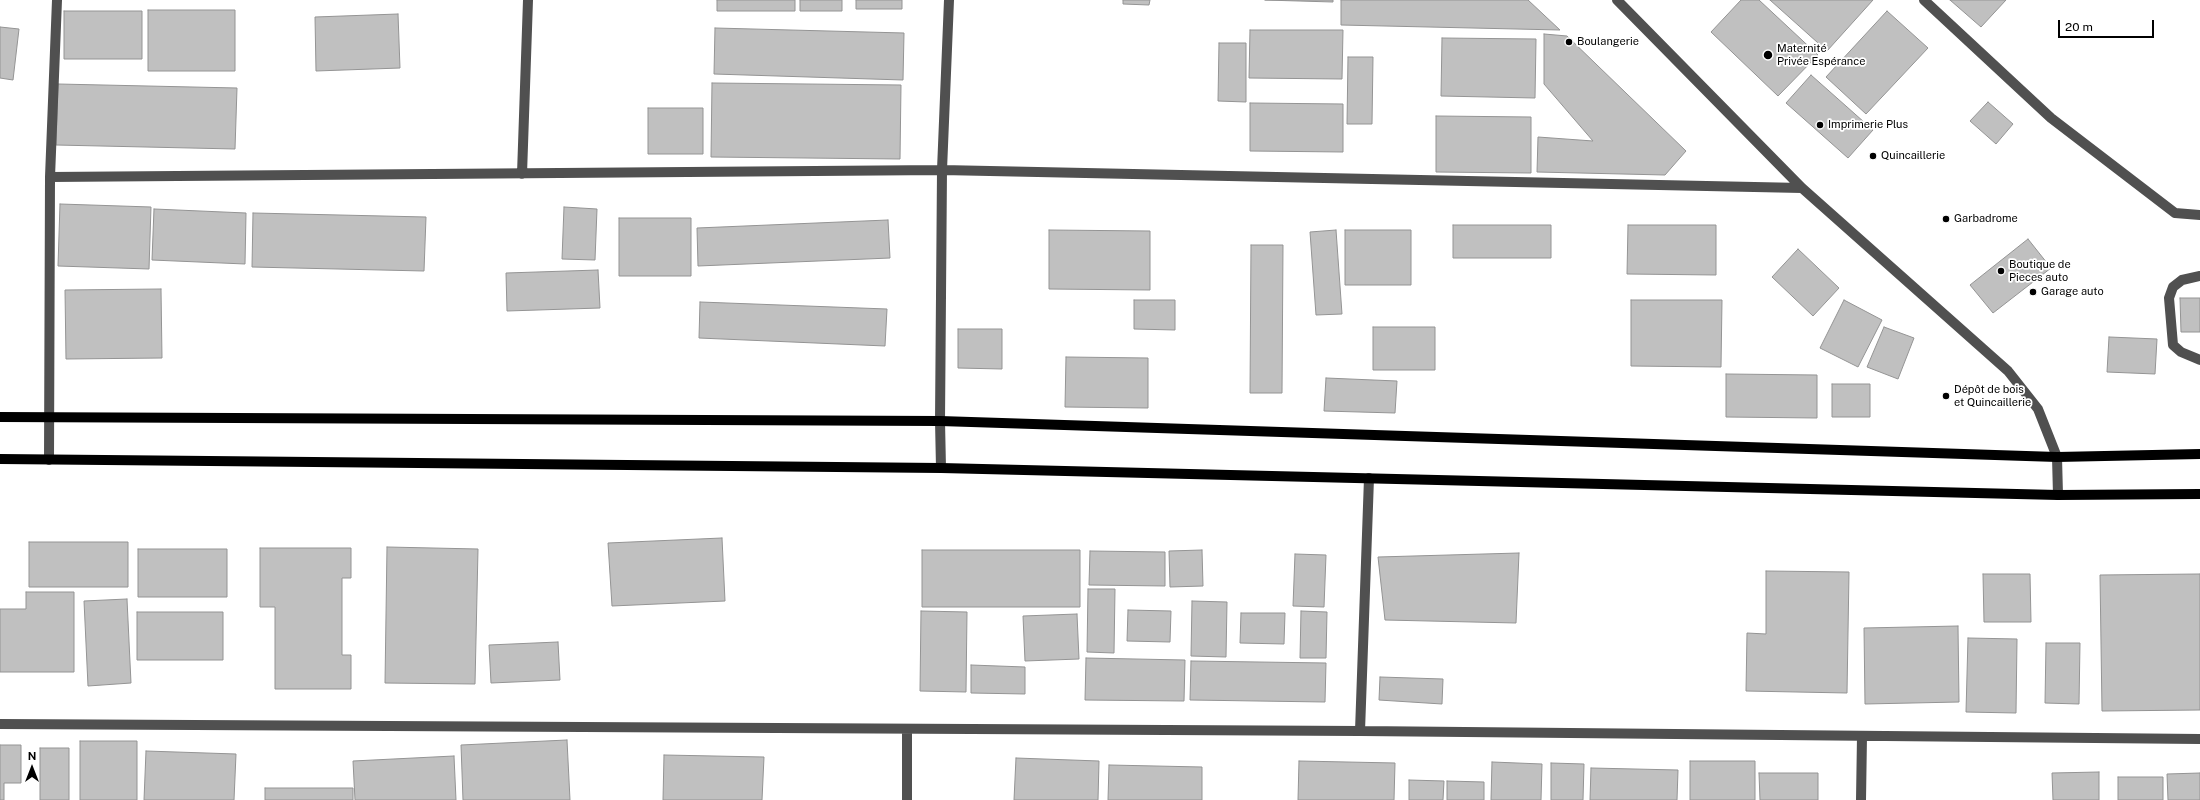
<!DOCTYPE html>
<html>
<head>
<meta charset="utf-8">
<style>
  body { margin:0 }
  #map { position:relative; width:2200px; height:800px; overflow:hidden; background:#fff; font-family:"Public Sans",sans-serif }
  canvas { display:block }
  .north { position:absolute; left:12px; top:748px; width:40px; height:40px; -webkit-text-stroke:3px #fff; paint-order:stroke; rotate:0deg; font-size:11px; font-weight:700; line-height:16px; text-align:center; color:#000 }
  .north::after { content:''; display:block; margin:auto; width:14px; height:18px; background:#000; clip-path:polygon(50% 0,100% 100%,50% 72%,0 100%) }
  .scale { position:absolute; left:2058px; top:20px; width:96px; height:18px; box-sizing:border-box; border:2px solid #000; border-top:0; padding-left:5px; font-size:12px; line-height:14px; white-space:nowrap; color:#000; -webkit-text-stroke:3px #fff; paint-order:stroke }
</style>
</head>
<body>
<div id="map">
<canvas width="2200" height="800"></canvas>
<div class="north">N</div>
<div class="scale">20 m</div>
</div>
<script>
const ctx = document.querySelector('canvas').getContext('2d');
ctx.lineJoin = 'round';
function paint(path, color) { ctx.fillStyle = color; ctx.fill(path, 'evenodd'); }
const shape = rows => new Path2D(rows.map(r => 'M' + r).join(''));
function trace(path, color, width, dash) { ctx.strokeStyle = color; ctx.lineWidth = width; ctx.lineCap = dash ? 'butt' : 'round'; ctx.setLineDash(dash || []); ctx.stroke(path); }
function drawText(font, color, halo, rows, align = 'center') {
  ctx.font = font + ' "Public Sans",sans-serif'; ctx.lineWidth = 3.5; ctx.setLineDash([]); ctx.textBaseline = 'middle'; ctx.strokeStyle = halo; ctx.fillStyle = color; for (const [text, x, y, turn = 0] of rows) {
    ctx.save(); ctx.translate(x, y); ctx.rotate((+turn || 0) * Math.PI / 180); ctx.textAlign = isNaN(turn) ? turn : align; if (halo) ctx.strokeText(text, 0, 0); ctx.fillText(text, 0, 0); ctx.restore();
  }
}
const building = shape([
  [717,0,795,0,795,11,717,11,717,0],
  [800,0,842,0,842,11,800,11,800,0],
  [856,0,902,0,902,9,856,9,856,0],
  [1123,0,1150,0,1149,5,1123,4,1123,0],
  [1265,0,1333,0,1333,2,1265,0],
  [1341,0,1528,0,1560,30,1341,25,1341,0],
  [1741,0,1759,0,1818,55,1778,96,1711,32,1741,0],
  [1770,0,1873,0,1827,51,1770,0],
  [1950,0,2006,0,1981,27,1950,0],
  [148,10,235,10,235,71,148,71,148,10],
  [64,11,142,11,142,59,64,59,64,11],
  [1887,11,1928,48,1866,114,1826,77,1887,11],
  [398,14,400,68,316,71,315,17,398,14],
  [0,27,19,29,13,80,0,78,0,27],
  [715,28,904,33,903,80,714,74,715,28],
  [1250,30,1343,30,1342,79,1249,78,1250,30],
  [1544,34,1567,36,1686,151,1665,175,1537,172,1538,137,1593,141,1544,84,1544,34],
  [1442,38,1536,39,1535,98,1441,96,1442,38],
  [1219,43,1246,43,1246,102,1218,101,1219,43],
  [1348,57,1373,57,1372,124,1347,124,1348,57],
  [1811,75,1873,130,1848,158,1786,103,1811,75],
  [712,83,901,85,900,159,711,157,712,83],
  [58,84,237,88,235,149,56,145,58,84],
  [1988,102,2013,124,1996,144,1970,121,1988,102],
  [1250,103,1343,104,1343,152,1250,151,1250,103],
  [648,108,703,108,703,154,648,154,648,108],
  [1436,116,1531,117,1531,173,1436,172,1436,116],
  [60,204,151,207,149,269,58,266,60,204],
  [564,207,597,209,595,260,562,259,564,207],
  [154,209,246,213,245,264,152,260,154,209],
  [253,213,426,217,424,271,252,267,253,213],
  [619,218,691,218,691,276,619,276,619,218],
  [888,220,890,258,698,266,697,228,888,220],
  [1453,225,1551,225,1551,258,1453,258,1453,225],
  [1628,225,1716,225,1716,275,1627,274,1628,225],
  [1049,230,1150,231,1150,290,1049,289,1049,230],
  [1336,230,1342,314,1316,315,1310,232,1336,230],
  [1345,230,1411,230,1411,285,1345,285,1345,230],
  [2028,239,2051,268,1993,313,1970,285,2028,239],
  [1251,245,1283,245,1282,393,1250,393,1251,245],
  [1798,249,1839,288,1813,316,1772,277,1798,249],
  [598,270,600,308,507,311,506,273,598,270],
  [161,289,162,358,66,359,65,290,161,289],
  [2180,298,2200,298,2200,332,2181,332,2180,298],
  [1134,300,1175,300,1175,330,1134,329,1134,300],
  [1631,300,1722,300,1721,367,1631,366,1631,300],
  [1844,300,1882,320,1858,367,1820,348,1844,300],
  [700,302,887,309,885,346,699,338,700,302],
  [1373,327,1435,327,1435,370,1373,370,1373,327],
  [1884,327,1914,338,1898,379,1867,367,1884,327],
  [958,329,1002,329,1002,369,958,368,958,329],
  [2109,337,2157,339,2155,374,2107,372,2109,337],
  [1066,357,1148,358,1148,408,1065,407,1066,357],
  [1726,374,1817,375,1817,418,1726,417,1726,374],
  [1326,378,1397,381,1395,413,1324,411,1326,378],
  [1832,384,1870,384,1870,417,1832,417,1832,384],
  [722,538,725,601,612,606,608,543,722,538],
  [29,542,128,542,128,587,29,587,29,542],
  [387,547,478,549,475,684,385,683,387,547],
  [260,548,351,548,351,578,342,578,342,655,351,655,351,689,275,689,275,607,260,607,260,548],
  [138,549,227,549,227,597,138,597,138,549],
  [922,550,1080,550,1080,607,922,607,922,550],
  [1202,550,1203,586,1170,587,1169,551,1202,550],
  [1090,551,1165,552,1165,586,1089,585,1090,551],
  [1519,553,1516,623,1385,620,1378,557,1519,553],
  [1295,554,1326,555,1324,607,1293,606,1295,554],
  [1766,571,1849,572,1847,693,1746,691,1747,633,1766,634,1766,571],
  [1983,574,2030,574,2031,622,1984,622,1983,574],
  [2200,574,2200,710,2102,711,2100,575,2200,574],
  [1088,589,1115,589,1114,653,1087,652,1088,589],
  [26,592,74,592,74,672,0,672,0,609,26,609,26,592],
  [127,599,131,683,88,686,84,601,127,599],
  [1192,601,1227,602,1226,657,1191,656,1192,601],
  [1128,610,1171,611,1170,642,1127,641,1128,610],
  [921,611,967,612,966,692,920,691,921,611],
  [1301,611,1327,612,1326,658,1300,658,1301,611],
  [137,612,223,612,223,660,137,660,137,612],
  [1241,613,1285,613,1284,644,1240,643,1241,613],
  [1077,614,1079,659,1025,661,1023,616,1077,614],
  [1958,626,1959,702,1865,704,1864,628,1958,626],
  [1968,638,2017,639,2016,713,1966,712,1968,638],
  [558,642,560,680,491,683,489,645,558,642],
  [2046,643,2080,643,2079,704,2045,703,2046,643],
  [1086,658,1185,660,1184,701,1085,700,1086,658],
  [1191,661,1326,663,1325,702,1190,700,1191,661],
  [971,665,1025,667,1025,694,971,693,971,665],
  [1380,677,1443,679,1442,704,1379,700,1380,677],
  [567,740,570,800,463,800,461,745,567,740],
  [80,741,137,741,137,800,80,800,80,741],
  [0,745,21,745,21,783,4,783,4,800,0,800,0,745],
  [40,748,69,748,69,800,40,800,40,748],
  [146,751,236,754,234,800,144,800,146,751],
  [664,755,764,757,762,800,663,800,664,755],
  [454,756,456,800,355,800,353,761,454,756],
  [1016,758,1099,761,1098,800,1014,800,1016,758],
  [1299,761,1395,763,1394,800,1298,800,1299,761],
  [1690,761,1755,761,1755,800,1690,800,1690,761],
  [1492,762,1542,764,1541,800,1491,800,1492,762],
  [1551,763,1584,764,1583,800,1551,800,1551,763],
  [1109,765,1202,767,1202,800,1108,800,1109,765],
  [1591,768,1678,770,1677,800,1590,800,1591,768],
  [2099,772,2099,800,2053,800,2052,773,2099,772],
  [1759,773,1818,773,1818,800,1760,800,1759,773],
  [2200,773,2200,800,2168,800,2167,774,2200,773],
  [2118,777,2163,777,2163,800,2118,800,2118,777],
  [1409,780,1444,781,1443,800,1409,800,1409,780],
  [1447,781,1484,782,1484,800,1447,800,1447,781],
  [265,788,353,788,353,800,265,800,265,788]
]);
const minor = shape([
  [1617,0,1802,188,2008,371,2038,409,2057,457,2058,495],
  [1924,0,2051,118,2175,213,2200,215],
  [522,174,528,0],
  [50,177,942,170,1802,188],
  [2200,276,2182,280,2173,287,2169,298,2173,345,2181,352,2200,360],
  [49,460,50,177,57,0],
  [941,468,940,421,942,170,949,0],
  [0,724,1360,731,2200,739],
  [1360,731,1369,478],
  [907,800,907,729],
  [1861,800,1862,736]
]);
const major = shape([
  [0,417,940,421,2057,457,2200,454],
  [0,459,941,468,2058,495,2200,494]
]);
const markers = [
  [1569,42,4,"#000"],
  [1768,55,5,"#000"],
  [1820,125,4,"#000"],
  [1873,156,4,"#000"],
  [1946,219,4,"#000"],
  [2001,271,4,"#000"],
  [2033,292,4,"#000"],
  [1946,396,4,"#000"]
];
const poiNames = [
  ["Boulangerie",1577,42],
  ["Maternité",1777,49],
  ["Privée Espérance",1777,62],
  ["Imprimerie Plus",1828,125],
  ["Quincaillerie",1881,156],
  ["Garbadrome",1954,219],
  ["Boutique de",2009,265],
  ["Pieces auto",2009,278],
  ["Garage auto",2041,292],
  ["Dépôt de bois",1954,390],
  ["et Quincaillerie",1954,403]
];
paint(building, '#c0c0c0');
trace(building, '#949494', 1);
trace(minor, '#505050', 10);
trace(major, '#000', 10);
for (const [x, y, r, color] of markers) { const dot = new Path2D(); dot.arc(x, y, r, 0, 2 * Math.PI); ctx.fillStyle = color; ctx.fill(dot); trace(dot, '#fff', 1.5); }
drawText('11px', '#000', '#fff', poiNames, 'left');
</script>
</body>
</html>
